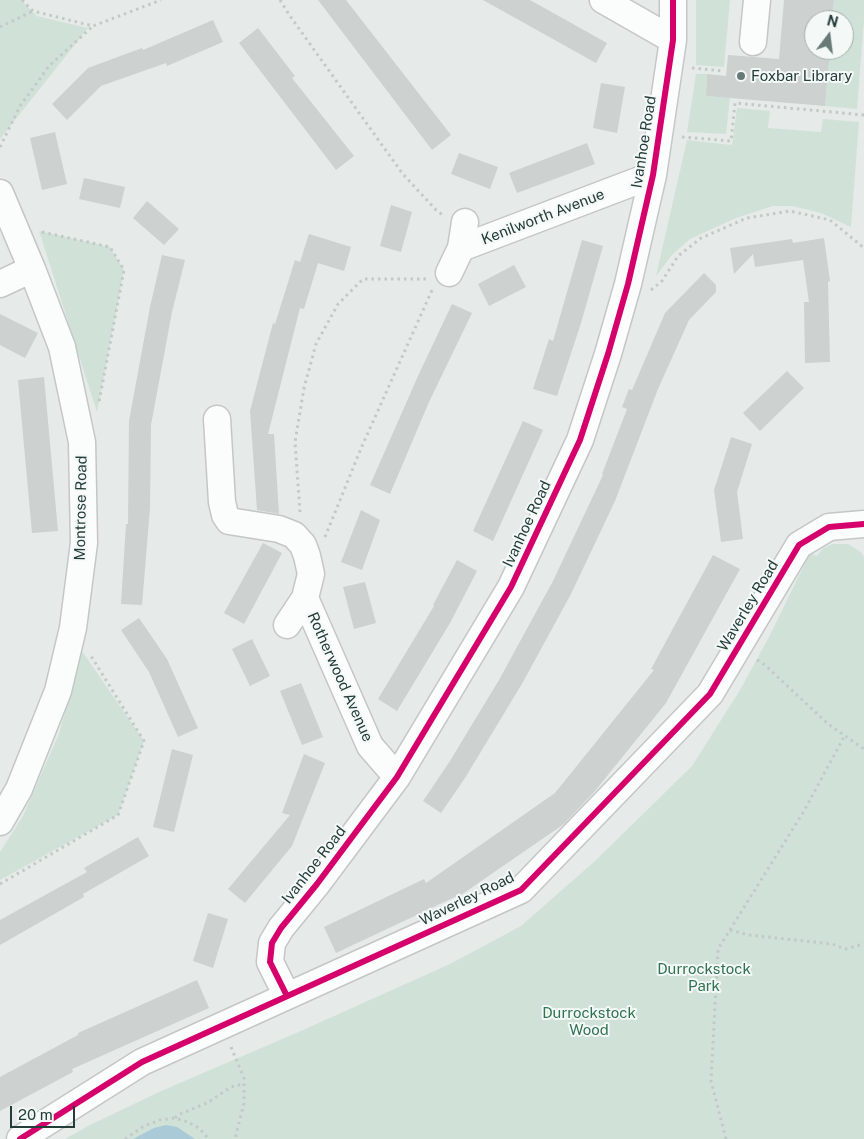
<!DOCTYPE html>
<html>
<head>
<meta charset="utf-8">
<style>
  body { margin:0 }
  #map { position:relative; width:864px; height:1139px; overflow:hidden; background:#e6eae8; font-family:"Public Sans",sans-serif }
  canvas { display:block }
  .north { position:absolute; left:804px; top:10px; width:50px; height:50px; box-sizing:border-box; background:#f4f9f7; border:1px solid #a1aeab; border-radius:50%; rotate:15deg; font-size:14px; font-weight:700; line-height:20px; text-align:center; color:#243d39 }
  .north::after { content:''; display:block; margin:auto; width:18px; height:22px; background:#687a76; clip-path:polygon(50% 0,100% 100%,50% 72%,0 100%) }
  .scale { position:absolute; left:10px; top:1106px; width:65px; height:22px; box-sizing:border-box; border:2px solid #243d39; border-top:0; padding-left:6px; font-size:15px; line-height:18px; white-space:nowrap; color:#243d39; -webkit-text-stroke:4px #f4f9f7; paint-order:stroke }
</style>
</head>
<body>
<div id="map">
<canvas width="864" height="1139"></canvas>
<div class="north">N</div>
<div class="scale">20 m</div>
</div>
<script>
const ctx = document.querySelector('canvas').getContext('2d');
ctx.lineJoin = 'round';
function paint(path, color) { ctx.fillStyle = color; ctx.fill(path, 'evenodd'); }
const shape = rows => new Path2D(rows.map(r => 'M' + r).join(''));
function trace(path, color, width, dash) { ctx.strokeStyle = color; ctx.lineWidth = width; ctx.lineCap = dash ? 'butt' : 'round'; ctx.setLineDash(dash || []); ctx.stroke(path); }
function drawText(font, color, halo, rows, align = 'center') {
  ctx.font = font + ' "Public Sans",sans-serif'; ctx.lineWidth = 4; ctx.setLineDash([]); ctx.textBaseline = 'middle'; ctx.strokeStyle = halo; ctx.fillStyle = color; for (const [text, x, y, turn = 0] of rows) {
    ctx.save(); ctx.translate(x, y); ctx.rotate((+turn || 0) * Math.PI / 180); ctx.textAlign = isNaN(turn) ? turn : align; if (halo) ctx.strokeText(text, 0, 0); ctx.fillText(text, 0, 0); ctx.restore();
  }
}
const green = shape([
  [0,0,21,0,37,16,88,28,0,139],
  [696,0,730,0,724,67,696,65],
  [834,0,864,0,864,20,857,109,825,106,830,50,844,50,844,20,832,20],
  [696,74,707,74,706,96,730,98,726,134,687,132],
  [737,108,770,111,768,128,821,132,823,119,859,122,851,227,821,213,792,206,773,206,736,218,690,239,672,255,656,276,687,140,732,145],
  [39,231,110,247,124,270,97,412],
  [833,544,848,544,861,552,864,557,864,1139,65,1139,88,1126,159,1092,303,1030,450,964,521,926,595,861,692,766,740,690,769,637,810,553,817,556,823,548],
  [82,651,144,741,118,815,0,880,0,852,23,816,59,734]
]);
const water = shape([
  [166,1125,177,1127,195,1139,133,1139,154,1128]
]);
const building = shape([
  [318,0,346,0,451,135,432,150],
  [483,0,530,0,607,43,596,63],
  [784,0,834,0,832,20,814,20,814,50,830,50,825,106,706,96,707,74,726,76,728,55,779,59],
  [213,20,223,42,167,66,166,63,101,86,67,120,52,104,88,68,142,48,143,50],
  [258,28,295,76,292,78,354,156,336,170,239,43],
  [601,83,625,87,617,133,593,128],
  [55,132,67,184,42,190,30,138],
  [587,143,595,164,517,193,509,173],
  [459,153,498,167,490,189,451,174],
  [84,178,125,187,120,208,79,199],
  [147,201,179,229,164,245,133,218],
  [391,205,412,212,401,252,380,246],
  [309,234,351,247,344,271,318,263,304,309,300,308,268,434,274,434,279,514,257,510,250,411,273,323,275,324,295,260,300,262],
  [824,238,830,281,828,282,830,362,805,363,804,302,809,302,803,260,755,267,753,254,734,274,730,248,792,239,793,243],
  [582,240,603,246,581,323,557,396,533,389,549,339,553,341],
  [162,255,185,260,172,312,151,425,150,508,142,605,121,604,126,524,128,524,129,421,150,307],
  [514,265,526,287,489,306,478,284],
  [704,273,716,285,716,292,689,320,658,389,615,501,571,594,523,682,465,778,441,813,423,801,450,761,499,680,553,581,603,475,602,474,627,409,622,407,629,389,632,390,665,313],
  [452,304,472,313,429,402,390,494,370,485,418,376],
  [0,314,38,333,25,358,0,345],
  [787,371,804,388,760,431,743,413],
  [44,377,58,531,32,533,18,380],
  [523,421,543,430,493,541,473,531],
  [731,437,752,444,737,492,743,539,721,542,714,490],
  [361,510,380,520,362,570,341,562],
  [263,543,282,553,244,624,224,613],
  [713,555,740,569,666,703,595,791,564,824,458,897,457,896,336,953,324,927,424,879,426,883,555,793,654,670,651,669],
  [457,560,477,571,450,623,397,711,378,699,434,606,433,605],
  [365,582,376,623,354,629,343,587],
  [139,618,167,659,198,728,178,737,149,672,121,630],
  [252,639,270,676,250,686,232,649],
  [301,683,323,737,302,745,280,691],
  [172,749,193,755,174,832,153,827],
  [304,754,325,763,292,846,245,903,228,889,290,815,282,813],
  [138,837,149,856,83,894,84,897,0,945,0,920,87,872,84,868],
  [208,913,228,919,213,968,193,961],
  [197,980,209,1008,72,1069,73,1072,0,1111,0,1077,78,1035,78,1033]
]);
const path = shape([
  [22,0,33,11,93,26,161,0],
  [280,0,290,16,402,173,436,210,444,216],
  [0,27,33,11],
  [692,68,723,71],
  [682,137,731,141,735,103,864,115],
  [0,147,20,106,49,66,93,26],
  [42,232,110,247,124,270,99,402],
  [651,290,662,281,678,256,701,238,747,218,790,211,830,220,864,248],
  [300,512,295,442,304,388,316,344,338,304,363,279,428,279],
  [325,537,362,446,433,288],
  [757,660,765,665,828,724,864,749],
  [0,884,118,815,144,741,91,656],
  [730,930,749,935,832,944,845,949,864,944],
  [231,1047,244,1078,244,1103,235,1139],
  [175,1118,178,1115,207,1103,231,1087,237,1085,244,1085],
  [125,1139,144,1126,160,1120,175,1118,188,1122,199,1128,209,1139],
  [726,1139,711,1081,718,949,804,811,845,735]
]);
const minor = shape([
  [603,0,673,40],
  [753,42,757,0],
  [0,193,32,269,62,347,82,442,84,543,73,628,58,691,19,789,0,822],
  [461,248,653,175],
  [449,273,461,248,465,222],
  [0,284,32,269],
  [217,419,222,502,225,515,229,521,279,529,294,535,303,545,307,556,311,574,305,598,287,625],
  [305,598,370,746,397,777],
  [287,996,270,962,272,943,281,928,317,884,397,777,511,587,580,440,608,354,628,284,653,175,673,40,673,0],
  [20,1139,142,1062,521,890,710,694,799,545,829,527,864,524]
]);
const cycleway = shape([
  [287,996,270,962,272,943,281,928,317,884,397,777,511,587,580,440,608,354,628,284,653,175,673,40,673,0],
  [20,1139,142,1062,521,890,710,694,799,545,829,527,864,524]
]);
const markers = [
  [741,76,5,"#687a76"]
];
const poiNames = [
  ["Foxbar Library",751,76]
];
const streetNames = [
  ["Ivanhoe Road",644,142,-81],
  ["Kenilworth Avenue",543,217,-21],
  ["Montrose Road",81,508,-89],
  ["Ivanhoe Road",527,524,-65],
  ["Waverley Road",748,606,-59],
  ["Rotherwood Avenue",340,677,66],
  ["Ivanhoe Road",314,865,-52],
  ["Waverley Road",467,899,-26]
];
const parkNames = [
  ["Durrockstock",704,969],
  ["Park",704,986],
  ["Durrockstock",589,1013],
  ["Wood",589,1030]
];
paint(green, '#d0e2d7');
paint(water, '#a9cad6');
paint(building, '#cdd1d0');
trace(minor, '#c3c7c6', 29);
trace(path, '#c2cac8', 3, [2.5, 4]);
trace(minor, '#fbfcfc', 26);
trace(cycleway, '#d6006c', 6);
for (const [x, y, r, color] of markers) { const dot = new Path2D(); dot.arc(x, y, r, 0, 2 * Math.PI); ctx.fillStyle = color; ctx.fill(dot); trace(dot, '#f4f9f7', 2); }
drawText('15px', '#243d39', '#f4f9f7', poiNames, 'left');
drawText('15px', '#243d39', '#f4f9f7', streetNames);
drawText('15px', '#307251', '#f4f9f7', parkNames);
</script>
</body>
</html>
